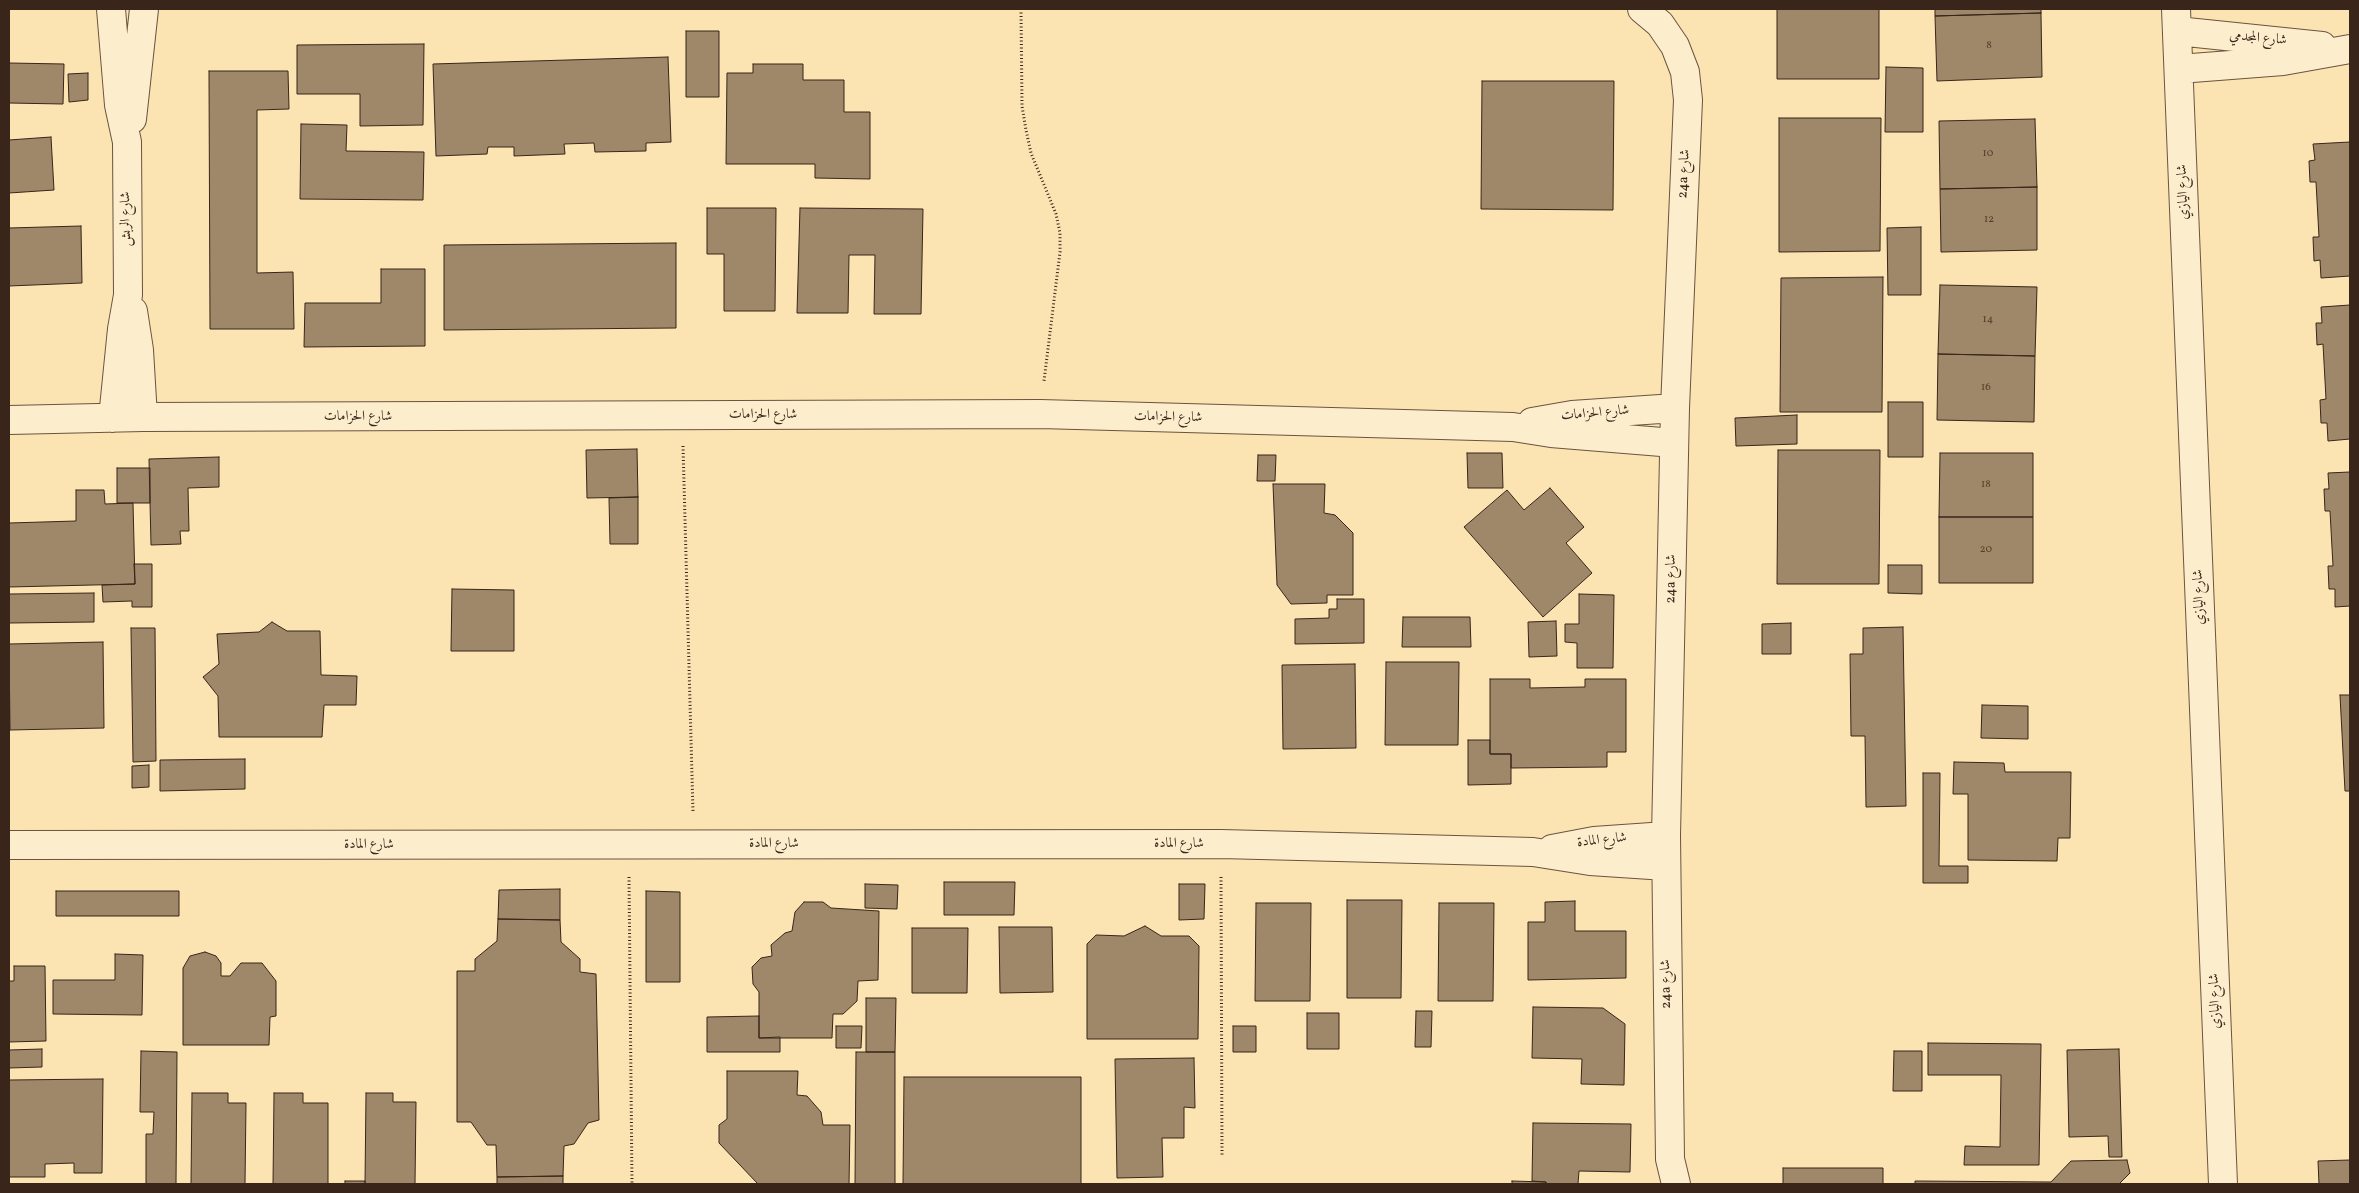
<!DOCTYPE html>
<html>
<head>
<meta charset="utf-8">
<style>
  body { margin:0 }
  #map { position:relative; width:2359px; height:1193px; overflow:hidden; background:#fbe3b2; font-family:Vollkorn,serif }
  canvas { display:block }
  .frame { position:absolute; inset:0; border:10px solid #39251a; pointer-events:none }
</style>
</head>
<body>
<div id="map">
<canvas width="2359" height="1193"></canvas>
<div class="frame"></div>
</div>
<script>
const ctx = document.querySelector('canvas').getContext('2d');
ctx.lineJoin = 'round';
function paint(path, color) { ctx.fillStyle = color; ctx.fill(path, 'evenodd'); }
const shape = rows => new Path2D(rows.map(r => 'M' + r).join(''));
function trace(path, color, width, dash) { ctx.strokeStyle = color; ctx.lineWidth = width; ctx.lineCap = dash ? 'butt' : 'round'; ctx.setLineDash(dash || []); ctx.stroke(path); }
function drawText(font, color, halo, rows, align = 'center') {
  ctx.font = font + ' Vollkorn,Amiri,serif'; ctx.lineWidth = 4; ctx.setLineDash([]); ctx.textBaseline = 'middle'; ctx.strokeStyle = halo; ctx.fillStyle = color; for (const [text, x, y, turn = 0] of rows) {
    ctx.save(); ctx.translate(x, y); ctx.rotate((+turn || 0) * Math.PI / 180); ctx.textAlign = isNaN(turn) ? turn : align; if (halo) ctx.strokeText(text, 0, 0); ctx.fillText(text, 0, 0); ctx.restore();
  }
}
const building = shape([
  [1777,9,1879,9,1879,79,1777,79,1777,9],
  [1935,9,2041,9,2041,13,1935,16,1935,9],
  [2041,13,2042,77,1937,81,1935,16,2041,13],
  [686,31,719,31,719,97,686,97,686,31],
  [424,44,423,125,360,126,360,94,297,94,297,45,424,44],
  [668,57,671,142,646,143,646,151,595,152,594,143,564,144,565,154,514,156,514,147,488,147,487,154,436,156,433,64,668,57],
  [9,63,64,64,63,104,9,103,9,63],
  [753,64,803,64,803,80,844,80,844,112,870,112,870,179,815,178,815,164,726,164,727,73,753,73,753,64],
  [1886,67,1923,68,1923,132,1885,132,1886,67],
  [209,71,288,71,289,109,257,110,257,273,293,272,294,329,210,329,209,71],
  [88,73,88,100,69,102,68,74,88,73],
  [1482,81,1614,81,1613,210,1481,209,1482,81],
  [1779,118,1881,118,1880,251,1779,252,1779,118],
  [2035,119,2037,187,1940,189,1939,121,2035,119],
  [301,124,347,125,346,151,424,152,423,200,300,199,301,124],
  [51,137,54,190,9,193,9,140,51,137],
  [2350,142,2350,276,2321,278,2320,260,2314,261,2313,237,2319,237,2316,182,2310,182,2309,161,2315,160,2313,144,2350,142],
  [2037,187,2037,250,1941,252,1940,189,2037,187],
  [707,208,776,208,775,311,724,311,724,254,707,254,707,208],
  [800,208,923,209,921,314,874,314,875,255,849,255,848,313,797,313,800,208],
  [81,226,82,283,9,286,9,228,81,226],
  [1921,227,1921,295,1888,295,1887,228,1921,227],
  [676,243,676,328,444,330,444,245,676,243],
  [381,269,425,269,425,346,304,347,305,303,381,303,381,269],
  [1883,277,1882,412,1780,412,1781,278,1883,277],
  [1940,285,2037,287,2035,356,1938,354,1940,285],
  [2350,305,2350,439,2328,441,2327,423,2321,423,2320,400,2326,399,2323,344,2317,345,2316,323,2322,323,2321,307,2350,305],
  [1938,354,2035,356,2034,422,1937,420,1938,354],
  [1888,402,1923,402,1923,457,1888,457,1888,402],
  [1797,415,1797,444,1736,446,1735,418,1797,415],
  [637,449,638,497,587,498,586,450,637,449],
  [1778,450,1880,450,1879,584,1777,584,1778,450],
  [1467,453,1502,453,1503,488,1468,488,1467,453],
  [1940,453,2033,453,2033,517,1939,517,1940,453],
  [1258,455,1276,455,1275,481,1257,481,1258,455],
  [219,457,219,487,188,488,189,531,180,531,181,544,151,545,149,459,219,457],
  [117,468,150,468,150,503,117,503,117,468],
  [2350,472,2350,606,2335,607,2335,589,2329,589,2328,566,2333,566,2330,511,2325,511,2324,489,2329,489,2328,473,2350,472],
  [1273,484,1325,484,1324,513,1335,515,1353,533,1353,595,1327,595,1327,603,1291,604,1277,585,1273,484],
  [1550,488,1584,527,1566,543,1592,573,1543,617,1464,527,1507,490,1524,510,1550,488],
  [76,490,104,490,105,504,133,503,135,584,9,587,9,523,76,521,76,490],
  [638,497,638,544,610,544,609,498,638,497],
  [1939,517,2033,517,2033,583,1939,583,1939,517],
  [134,564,152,564,152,607,132,607,132,601,103,602,102,585,135,584,134,564],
  [1888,565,1922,565,1922,594,1888,593,1888,565],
  [452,589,514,590,514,651,451,651,452,589],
  [94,593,94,622,9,623,9,594,94,593],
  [1579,594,1614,595,1613,668,1577,668,1577,643,1565,642,1565,624,1579,624,1579,594],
  [1337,599,1364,599,1364,643,1295,644,1295,619,1329,618,1329,609,1337,609,1337,599],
  [1403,617,1470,617,1471,647,1402,647,1403,617],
  [1556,621,1557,656,1529,657,1528,622,1556,621],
  [272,622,287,631,320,631,321,675,357,676,356,705,324,705,322,737,219,737,218,696,203,677,219,664,217,634,259,632,272,622],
  [1791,623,1791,654,1762,654,1762,624,1791,623],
  [1903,627,1906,806,1866,807,1865,736,1851,736,1850,654,1863,654,1863,628,1903,627],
  [131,628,155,628,156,761,133,762,131,628],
  [103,642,104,728,10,730,9,644,103,642],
  [1386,662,1459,662,1458,745,1385,745,1386,662],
  [1355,664,1356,748,1283,749,1282,665,1355,664],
  [1490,679,1530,679,1530,688,1585,687,1585,679,1626,679,1626,752,1607,752,1607,767,1511,768,1511,754,1490,754,1490,679],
  [2340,695,2350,695,2350,791,2345,791,2340,695],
  [1982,705,2028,706,2028,739,1981,738,1982,705],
  [1468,740,1490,740,1490,754,1511,754,1511,784,1468,785,1468,740],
  [245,759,245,789,160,791,160,760,245,759],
  [1954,762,2004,763,2005,772,2071,772,2070,838,2058,838,2057,861,1968,860,1968,794,1953,794,1954,762],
  [149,765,149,787,132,788,132,766,149,765],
  [1923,773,1940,773,1939,866,1968,866,1968,883,1923,883,1923,773],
  [944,882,1015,882,1014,915,944,915,944,882],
  [865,884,898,885,897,909,865,908,865,884],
  [1179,884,1205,884,1204,919,1179,920,1179,884],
  [560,889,560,920,498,919,499,890,560,889],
  [56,891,179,891,179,916,56,916,56,891],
  [646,891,680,892,680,982,646,982,646,891],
  [1347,900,1402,900,1401,998,1347,998,1347,900],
  [1575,901,1575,931,1626,931,1626,978,1528,980,1528,922,1545,922,1545,902,1575,901],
  [804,902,823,902,831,908,879,911,878,980,858,981,857,1001,843,1014,833,1014,832,1038,759,1038,759,992,753,984,752,967,761,958,772,956,771,945,785,933,792,931,795,912,804,902],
  [1256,903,1311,903,1310,1001,1255,1001,1256,903],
  [1439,903,1494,903,1493,1001,1438,1001,1439,903],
  [498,919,560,920,561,942,580,959,580,972,596,974,599,1120,588,1123,574,1144,564,1146,563,1176,497,1177,496,1145,487,1145,471,1122,457,1122,457,971,475,971,475,959,497,941,498,919],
  [1145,926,1161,936,1189,936,1199,946,1198,1039,1087,1039,1087,944,1096,935,1124,936,1145,926],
  [999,927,1052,927,1053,992,1000,993,999,927],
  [912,928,968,928,967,993,912,993,912,928],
  [205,952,216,956,221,963,221,976,230,976,241,963,262,963,276,981,276,1016,270,1017,269,1045,183,1045,183,968,190,956,205,952],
  [115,954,143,955,142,1015,53,1014,53,980,115,980,115,954],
  [14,966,45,966,46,1041,9,1042,9,981,14,981,14,966],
  [866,998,896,998,895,1052,866,1052,866,998],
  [1533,1007,1603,1008,1625,1024,1624,1085,1581,1084,1582,1059,1532,1058,1533,1007],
  [1416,1011,1432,1011,1431,1047,1415,1047,1416,1011],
  [1307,1013,1339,1013,1339,1049,1307,1049,1307,1013],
  [759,1016,759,1038,780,1037,780,1052,707,1052,707,1017,759,1016],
  [836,1026,862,1026,861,1048,836,1048,836,1026],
  [1233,1026,1256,1026,1256,1052,1233,1052,1233,1026],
  [1928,1043,2041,1044,2039,1165,1964,1165,1965,1146,2000,1147,2001,1075,1928,1075,1928,1043],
  [42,1049,42,1067,9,1068,9,1050,42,1049],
  [2119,1049,2122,1157,2109,1157,2108,1136,2069,1137,2067,1050,2119,1049],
  [141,1051,177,1052,176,1184,146,1184,146,1134,153,1134,154,1112,140,1112,141,1051],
  [1894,1051,1922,1051,1922,1091,1893,1091,1894,1051],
  [856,1052,895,1052,895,1184,855,1184,856,1052],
  [1194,1058,1195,1108,1184,1107,1184,1138,1162,1138,1163,1177,1117,1178,1115,1059,1194,1058],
  [727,1071,798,1071,797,1095,807,1096,821,1112,823,1125,850,1125,849,1184,758,1184,719,1143,719,1125,727,1119,727,1071],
  [904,1077,1081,1077,1081,1184,903,1184,904,1077],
  [103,1079,102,1173,74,1173,74,1163,45,1164,45,1177,9,1177,9,1080,103,1079],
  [192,1093,228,1093,228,1103,246,1103,245,1184,191,1184,192,1093],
  [274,1093,303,1093,303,1103,328,1103,328,1184,273,1184,274,1093],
  [366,1093,393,1093,393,1102,416,1102,415,1184,365,1184,366,1093],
  [1533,1123,1631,1124,1630,1172,1579,1171,1578,1184,1546,1184,1546,1182,1532,1181,1533,1123],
  [2127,1160,2130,1173,2119,1184,1915,1184,1915,1181,2051,1182,2071,1161,2127,1160],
  [2350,1160,2350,1184,2319,1184,2318,1161,2350,1160],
  [1783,1168,1883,1168,1883,1184,1783,1184,1783,1168],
  [563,1176,563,1184,497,1184,497,1177,563,1176],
  [345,1181,365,1181,365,1184,345,1184,345,1181],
  [1512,1181,1546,1182,1546,1184,1512,1184,1512,1181]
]);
const path = shape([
  [1021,9,1022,106,1026,130,1031,153,1056,214,1060,233,1060,252,1044,381],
  [683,446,693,812],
  [629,877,632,1184],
  [1221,877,1222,1155]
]);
const minor = shape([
  [111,9,119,105,127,142,128,295,122,329,113,418],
  [1642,9,1660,24,1675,46,1685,72,1688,100,1675,408,1666,836,1670,1159,1676,1184],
  [2176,9,2223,1184],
  [2177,31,2322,46],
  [2179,69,2283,61,2350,49],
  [132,119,144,9],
  [133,311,139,350,143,417],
  [9,420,143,417,1040,414,1513,427,1551,433,1674,443],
  [1532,422,1572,415,1675,408],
  [9,845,1221,844,1533,852,1590,861,1666,866],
  [1552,849,1594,841,1666,836]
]);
const numberNames = [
  ["8",1989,46],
  ["10",1988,154],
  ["12",1989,220],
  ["14",1988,320],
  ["16",1986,388],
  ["18",1986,485],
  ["20",1986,550]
];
const streetNames = [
  ["شارع المجدمي",2258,39,5],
  ["24a شارع",1685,174,-87],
  ["شارع اليازي",2184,192,-92],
  ["شارع الربش",127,219,-91],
  ["شارع الحزامات",1595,414,-5],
  ["شارع الحزامات",763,415],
  ["شارع الحزامات",358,417],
  ["شارع الحزامات",1168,418,1],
  ["24a شارع",1672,579,-89],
  ["شارع اليازي",2200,597,-92],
  ["شارع المادة",1602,841,-6],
  ["شارع المادة",774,844],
  ["شارع المادة",1179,844],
  ["شارع المادة",369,845],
  ["24a شارع",1667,984,-91],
  ["شارع اليازي",2216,1001,-92]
];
paint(building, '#9e8869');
trace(building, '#39251a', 1);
trace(minor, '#6a5440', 30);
trace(path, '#39251a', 3, [1, 2.5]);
trace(minor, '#fcedcd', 28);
drawText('11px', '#523e2e', null, numberNames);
drawText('14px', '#39251a', '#fcedcd', streetNames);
</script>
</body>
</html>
